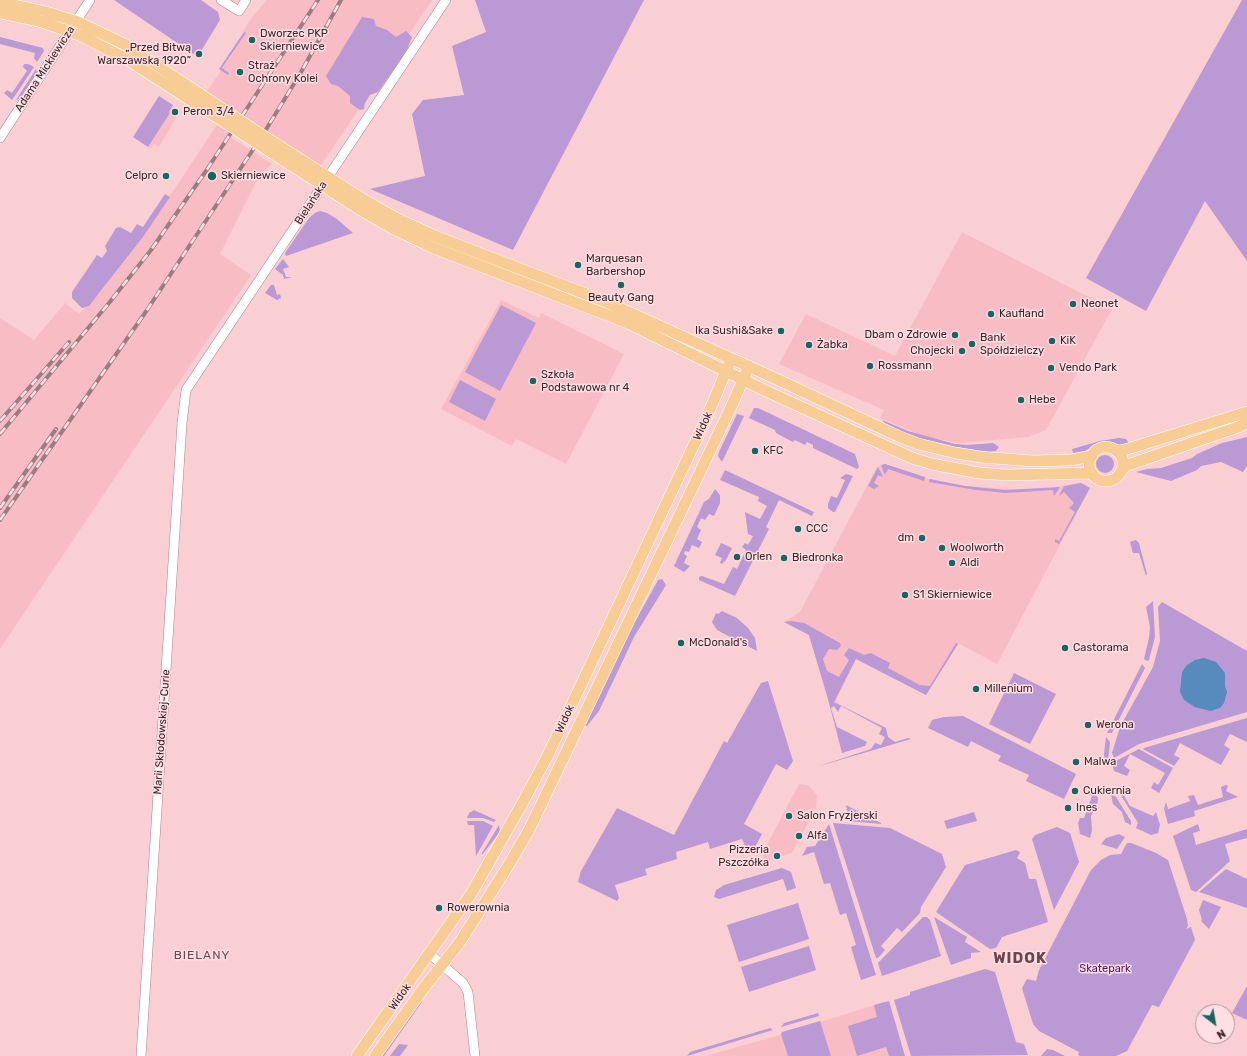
<!DOCTYPE html>
<html>
<head>
<meta charset="utf-8">
<style>
  body { margin:0 }
  #map { position:relative; width:1247px; height:1056px; overflow:hidden; background:#f9cfd4; font-family:Rubik,sans-serif }
  canvas { display:block }
  .north { position:absolute; left:1195px; top:1004px; width:40px; height:40px; box-sizing:border-box; background:#ffdfe3; border:1px solid #b09598; border-radius:50%; rotate:149deg; font-size:11px; font-weight:700; line-height:16px; text-align:center; color:#392528 }
  .north::after { content:''; display:block; margin:auto; width:14px; height:18px; background:#196661; clip-path:polygon(50% 0,100% 100%,50% 72%,0 100%) }
</style>
</head>
<body>
<div id="map">
<canvas width="1247" height="1056"></canvas>
<div class="north">N</div>
</div>
<script>
const ctx = document.querySelector('canvas').getContext('2d');
ctx.lineJoin = 'round';
function paint(path, color) { ctx.fillStyle = color; ctx.fill(path, 'evenodd'); }
const shape = rows => new Path2D(rows.map(r => 'M' + r).join(''));
function trace(path, color, width, dash) { ctx.strokeStyle = color; ctx.lineWidth = width; ctx.lineCap = dash ? 'butt' : 'round'; ctx.setLineDash(dash || []); ctx.stroke(path); }
function drawText(font, color, halo, rows, align = 'center') {
  ctx.font = font + ' Rubik,sans-serif'; ctx.lineWidth = 3; ctx.setLineDash([]); ctx.textBaseline = 'middle'; ctx.strokeStyle = halo; ctx.fillStyle = color; for (const [text, x, y, turn = 0] of rows) {
    ctx.save(); ctx.translate(x, y); ctx.rotate((+turn || 0) * Math.PI / 180); ctx.textAlign = isNaN(turn) ? turn : align; if (halo) ctx.strokeText(text, 0, 0); ctx.fillText(text, 0, 0); ctx.restore();
  }
}
const built = shape([
  [267,0,432,0,314,176,223,117,232,138,272,164,263,172,253,188,220,254,251,275,0,649,0,318,34,340,65,303,79,314,100,293,143,237,222,117,200,102,246,33,243,31,253,16],
  [173,106,180,111,159,147,154,144,151,149,148,147,170,114,169,112],
  [962,232,1112,309,1046,430,1028,437,958,443,923,436,880,418,884,410,779,364,806,314,895,356],
  [501,300,539,318,541,313,624,354,566,464,516,439,512,446,441,409],
  [885,464,935,481,965,486,1025,490,1051,488,1081,483,1090,488,997,664,958,643,926,695,856,659,836,700,839,704,828,699,809,635,784,622,800,612,877,467],
  [799,784,808,785,817,795,816,808,792,853,765,862,762,854],
  [884,1002,901,1056,706,1056,776,1036]
]);
const green = shape([
  [114,0,201,0,218,12,220,20,201,51,195,55],
  [475,0,644,0,513,250,370,189,425,176,412,114,423,100,464,95,452,46,486,32],
  [1242,0,1247,0,1247,261,1205,201,1146,311,1086,278],
  [362,17,374,19,376,26,387,30,396,37,406,31,412,37,406,52,378,92,370,95,365,103,364,109,360,110,350,103,350,96,338,86,331,84,326,76],
  [244,32,246,33,222,68,229,73,228,75,219,69],
  [0,37,43,48,44,51,37,62,34,58,35,53,0,44],
  [24,64,28,64,34,67,12,100,4,93,7,90,12,93,27,71,23,67],
  [36,69,37,72,20,98,16,100],
  [159,96,173,105,169,112,170,113,148,147,133,137],
  [165,194,170,197,143,237,89,306,82,308,72,298,72,292,97,255,102,258,107,251,105,246,116,228,120,227,131,233,137,224,143,227],
  [320,211,327,213,337,219,353,233,286,256,285,253,309,218,315,213],
  [283,259,289,267,283,269,286,277,292,277,284,279,283,275,275,269],
  [271,285,274,285,277,295,280,294,281,298,277,300,265,293],
  [501,305,536,323,500,391,465,372],
  [460,380,496,399,485,421,449,402],
  [754,408,758,408,855,454,859,467,857,469,813,448,813,445,807,442,805,445,795,440,793,442,776,433,775,430,749,418],
  [737,414,744,416,722,462,718,456,719,452],
  [882,420,908,431,955,444,967,445,993,443,999,447,996,451,988,452,936,444,902,433,886,425],
  [1247,437,1247,466,1243,472,1221,462,1201,466,1197,470,1171,481,1136,472,1147,469,1161,468,1192,458,1197,454,1222,443],
  [1119,438,1126,439,1129,443,1120,445,1101,442,1085,451,1073,453,1072,449,1100,441],
  '1096 464a9 9 0 1 1 18 0a9 9 0 1 1-18 0Z',
  [885,464,925,477,924,481,888,469,885,475,881,465],
  [878,467,883,477,878,475,874,483,879,486,874,489,868,486],
  [725,470,814,512,812,516,779,500,766,527,769,529,735,596,699,580,699,577,702,576,724,584,733,567,737,569,746,550,742,547,745,543,748,545,753,536,748,534,745,512,760,519,767,506,758,501,759,497,720,480],
  [846,474,853,476,835,512,833,512,828,508,828,504,831,496,837,498,845,480,840,478],
  [930,479,965,486,1005,490,1060,487,1054,496,1053,490,1006,493,976,490,929,482],
  [1081,483,1090,488,1059,544,1055,542,1055,539,1059,541,1075,512,1069,508,1074,503,1064,492,1059,496,1064,486],
  [715,489,720,495,720,503,714,516,709,514,705,520,701,518,697,527,701,530,697,539,702,542,699,548,692,545,689,552,685,551,684,554,687,556,684,563,690,566,684,572,674,566,704,502,709,499],
  [1136,540,1139,543,1147,574,1146,576,1139,553,1133,553,1130,542],
  [721,543,732,548,726,560,722,564,720,563,722,558,715,555],
  [662,579,666,585,634,637,599,711,587,726,585,726,629,632,656,584,658,580],
  [1153,601,1155,637,1149,660,1147,661,1144,659,1149,638,1150,627,1146,607],
  [1162,602,1247,651,1247,712,1139,744,1114,758,1112,753,1120,727,1153,667,1160,641,1158,607],
  [722,611,737,618,748,628,755,638,757,651,717,630,712,622,716,613,718,614],
  [790,621,804,623,840,643,841,646,837,650,829,649,823,659,827,671,839,677,849,660,844,655,849,648,864,655,871,653,890,663,888,668,920,685,930,686,956,643,958,644,926,695,856,659,834,702,886,728,888,737,895,742,908,738,911,739,816,767,871,749,875,743,881,745,885,737,879,734,882,728,841,706,838,712,834,706,831,708,837,727,867,742,865,746,842,753,828,699,809,635,784,622],
  [1142,664,1145,668,1112,733,1107,733],
  [1014,673,1056,694,1030,744,989,724],
  [768,681,793,761,787,770,776,764,744,824,762,834,754,849,747,851,742,839,710,849,708,842,676,852,677,859,645,869,647,875,615,885,619,898,617,901,578,882,581,871,617,808,674,835,724,741,727,743,761,683],
  [963,716,1076,774,1064,799,1026,781,1029,775,998,761,1001,756,971,741,968,747,928,728,932,720,944,717],
  [1247,718,1247,742,1230,734,1224,745,1230,749,1221,765,1180,743,1174,755,1180,758,1174,766,1143,749,1144,748],
  [1106,737,1110,742,1108,761,1105,765,1104,754],
  [1139,749,1173,768,1159,793,1151,788,1154,782,1158,785,1165,773,1130,754,1124,766,1130,770,1127,776,1114,771,1112,763],
  [1226,785,1228,786,1226,791,1238,797,1194,811,1195,816,1168,824,1164,809,1166,802,1168,809,1190,801,1188,796,1194,795,1198,805,1223,797,1221,787],
  [1117,789,1121,790,1130,806,1153,816,1156,812,1160,825,1158,833,1151,835,1136,828,1138,823],
  [1088,792,1098,797,1098,799,1097,805,1091,816,1092,830,1090,838,1080,834,1078,823,1080,818,1084,818,1092,796,1087,794],
  [1111,794,1116,797,1131,821,1131,825,1125,822,1122,812,1113,804],
  [846,805,881,823,881,824,849,821],
  [474,810,476,811,496,820,494,822,483,818,467,818,469,813],
  [974,812,977,821,947,829,944,821],
  [467,821,483,821,493,826,476,856,474,825,468,825],
  [833,823,890,828,942,854,946,867,921,907,920,913,902,932,897,928,881,946,885,950,878,958,876,958],
  [829,824,876,975,861,980,851,947,856,945,846,913,840,915,830,883,824,884,814,852,802,856,807,847,815,846],
  [1198,824,1200,831,1193,833,1196,845,1247,829,1247,838,1225,844,1230,861,1196,892,1191,890,1173,836],
  [499,825,500,832,482,855,482,853],
  [1057,827,1070,833,1079,862,1054,910,1032,839,1035,835],
  [1119,834,1125,837,1117,849,1101,844,1106,838],
  [1127,843,1131,843,1156,853,1168,860,1187,919,1188,926,1186,929,1191,927,1195,940,1159,1007,1152,1005,1127,1051,1116,1056,1080,1056,1078,1055,1079,1052,1039,1031,1033,1024,1022,988,1027,979,1036,981,1039,970,1091,870,1101,860,1110,855,1121,854],
  [1016,850,1020,852,1017,858,1025,863,1029,879,1036,879,1048,922,1002,937,996,948,990,949,936,912,965,865],
  [782,868,791,872,796,888,787,891,783,879,719,899,714,897,716,890,724,885],
  [1226,869,1247,879,1247,908,1199,892],
  [1203,900,1221,907,1209,929,1201,921,1202,920,1199,910],
  [798,903,809,939,739,962,727,925],
  [923,917,927,917,930,920,941,956,882,976,878,963],
  [934,917,967,937,965,942,981,952,971,953,971,958,951,965],
  [809,946,816,970,749,992,741,967],
  [985,969,995,972,1016,1042,1024,1044,1028,1055,911,1056,894,1000,910,995,910,992],
  [1247,986,1247,1020,1232,1013],
  [422,1000,422,1002,384,1056,382,1056],
  [889,1001,905,1056,889,1056,886,1047,857,1056,848,1026,877,1017,874,1005],
  [818,1013,819,1016,781,1027,784,1023],
  [820,1021,831,1056,788,1056,781,1034,782,1032],
  [770,1028,773,1030,687,1056,690,1052],
  [399,1044,408,1045,400,1056,390,1056],
  [1047,1049,1053,1050,1065,1056,1041,1056]
]);
const water = shape([
  [1204,658,1216,662,1225,673,1225,686,1227,692,1224,703,1220,708,1211,711,1195,707,1184,700,1180,692,1182,672,1187,665,1195,660]
]);
const minor = shape([
  [221,0,239,11,246,0],
  [0,138,90,0],
  [430,954,463,983,468,992,475,1056],
  [141,1056,182,423,186,390,446,0]
]);
const major = shape([
  [0,2,46,12],
  [0,13,39,21],
  [398,219,437,237,604,301,770,376,898,436,919,444,956,453,981,457,1033,461,1071,460,1092,456],
  [392,228,434,248,628,323,764,390,912,458,932,464,979,473,1006,475,1092,473],
  '1089 464a17 17 0 1 1 34 0a17 17 0 1 1-34 0Z',
  [1116,451,1124,450,1247,412],
  [1122,469,1128,465,1241,426,1247,422],
  [357,1056,471,894,523,802,548,755,706,419,731,359],
  [375,1056,423,989,460,942,508,866,529,830,732,405,749,366]
]);
const rail = shape([
  [0,421,69,342],
  [0,434,109,303,151,250,206,171,318,0],
  [0,508,56,429],
  [0,520,145,313,262,136,300,74,341,0]
]);
const majorBridge = shape([
  [46,12,78,22,126,45,259,133,364,200,398,219],
  [39,21,82,36,128,60,359,209,392,228]
]);
const markers = [
  [252,40,4,"#196661"],
  [199,54,4,"#196661"],
  [240,72,4,"#196661"],
  [175,112,4,"#196661"],
  [166,176,4,"#196661"],
  [212,176,5,"#196661"],
  [578,265,4,"#196661"],
  [621,285,4,"#196661"],
  [1073,304,4,"#196661"],
  [991,314,4,"#196661"],
  [781,331,4,"#196661"],
  [955,335,4,"#196661"],
  [1052,341,4,"#196661"],
  [972,344,4,"#196661"],
  [809,345,4,"#196661"],
  [962,351,4,"#196661"],
  [870,366,4,"#196661"],
  [1051,368,4,"#196661"],
  [533,381,4,"#196661"],
  [1021,400,4,"#196661"],
  [755,451,4,"#196661"],
  [798,529,4,"#196661"],
  [922,538,4,"#196661"],
  [942,548,4,"#196661"],
  [737,557,4,"#196661"],
  [784,558,4,"#196661"],
  [952,563,4,"#196661"],
  [905,595,4,"#196661"],
  [681,643,4,"#196661"],
  [1065,648,4,"#196661"],
  [976,689,4,"#196661"],
  [1088,725,4,"#196661"],
  [1076,762,4,"#196661"],
  [1075,791,4,"#196661"],
  [1068,808,4,"#196661"],
  [789,816,4,"#196661"],
  [799,836,4,"#196661"],
  [777,856,4,"#196661"],
  [439,908,4,"#196661"]
];
const poiNames = [
  ["Dworzec PKP",260,34],
  ["Skierniewice",260,47],
  ["„Przed Bitwą",191,48,"right"],
  ["Warszawską 1920”",191,61,"right"],
  ["Straż",248,66],
  ["Ochrony Kolei",248,79],
  ["Peron 3/4",183,112],
  ["Celpro",158,176,"right"],
  ["Skierniewice",221,176],
  ["Marquesan",586,259],
  ["Barbershop",586,272],
  ["Beauty Gang",621,298,"center"],
  ["Neonet",1081,304],
  ["Kaufland",999,314],
  ["Ika Sushi&Sake",773,331,"right"],
  ["Dbam o Zdrowie",947,335,"right"],
  ["Bank",980,338],
  ["Spółdzielczy",980,351],
  ["KiK",1060,341],
  ["Żabka",817,345],
  ["Chojecki",954,351,"right"],
  ["Rossmann",878,366],
  ["Vendo Park",1059,368],
  ["Szkoła",541,375],
  ["Podstawowa nr 4",541,388],
  ["Hebe",1029,400],
  ["KFC",763,451],
  ["CCC",806,529],
  ["dm",914,538,"right"],
  ["Woolworth",950,548],
  ["Orlen",745,557],
  ["Biedronka",792,558],
  ["Aldi",960,563],
  ["S1 Skierniewice",913,595],
  ["McDonald's",689,643],
  ["Castorama",1073,648],
  ["Millenium",984,689],
  ["Werona",1096,725],
  ["Malwa",1084,762],
  ["Cukiernia",1083,791],
  ["Ines",1076,808],
  ["Salon Fryzjerski",797,816],
  ["Alfa",807,836],
  ["Pizzeria",769,850,"right"],
  ["Pszczółka",769,863,"right"],
  ["Rowerownia",447,908]
];
const streetNames = [
  ["Adama Mickiewicza",45,69,-57],
  ["Bielańska",311,203,-57],
  ["Widok",703,426,-65],
  ["Widok",565,719,-65],
  ["Marii Skłodowskiej-Curie",162,732,-86],
  ["Widok",400,997,-55]
];
const parkNames = [
  ["Skatepark",1105,969]
];
const neighbourhoodNames = [
  ["BIELANY",202,956]
];
const districtNames = [
  ["WIDOK",1020,959]
];
paint(built, '#f8bcc4');
paint(green, '#ba99d5');
paint(water, '#578abd');
trace(minor, '#af7f86', 10);
trace(major, '#fff', 12);
trace(minor, '#fff', 9);
trace(major, '#f8cd95', 11);
trace(rail, '#9b7c80', 4);
trace(rail, '#ffdfe3', 2.5, [8]);
trace(majorBridge, '#fff', 12, []);
trace(majorBridge, '#f8cd95', 11);
for (const [x, y, r, color] of markers) { const dot = new Path2D(); dot.arc(x, y, r, 0, 2 * Math.PI); ctx.fillStyle = color; ctx.fill(dot); trace(dot, '#ffdfe3', 1.5); }
drawText('11px', '#392528', '#ffdfe3', poiNames, 'left');
drawText('11px', '#392528', '#ffdfe3', streetNames);
drawText('11px', '#471963', '#ffdfe3', parkNames);
ctx.letterSpacing = '1px';
drawText('12px', '#6f444b', '#ffdfe3', neighbourhoodNames);
ctx.letterSpacing = '0px';
ctx.letterSpacing = '1px';
drawText('bold 15px', '#6f444b', '#ffdfe3', districtNames);
ctx.letterSpacing = '0px';
</script>
</body>
</html>
